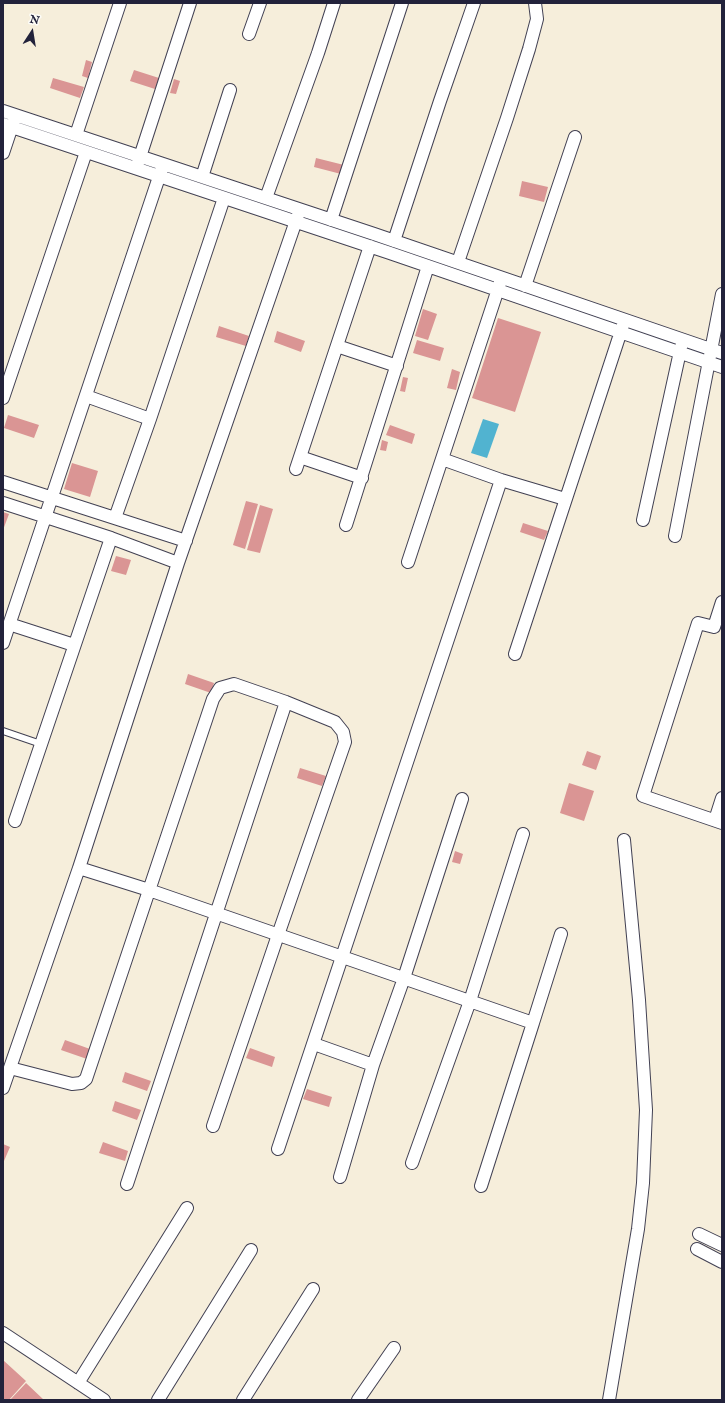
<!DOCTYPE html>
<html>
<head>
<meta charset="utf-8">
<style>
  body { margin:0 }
  #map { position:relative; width:725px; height:1403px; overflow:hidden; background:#f6eedb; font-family:"IM FELL English",serif }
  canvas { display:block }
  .frame { position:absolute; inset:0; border:4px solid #22223b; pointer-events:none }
  .north { position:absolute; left:12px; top:12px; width:40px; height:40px; -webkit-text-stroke:3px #fdfcf7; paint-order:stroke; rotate:12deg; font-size:11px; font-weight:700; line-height:16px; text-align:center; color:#22223b }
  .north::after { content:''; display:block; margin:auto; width:14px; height:18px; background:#22223b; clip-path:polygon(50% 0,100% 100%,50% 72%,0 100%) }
</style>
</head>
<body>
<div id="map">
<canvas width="725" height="1403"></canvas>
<div class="frame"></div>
<div class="north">N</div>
</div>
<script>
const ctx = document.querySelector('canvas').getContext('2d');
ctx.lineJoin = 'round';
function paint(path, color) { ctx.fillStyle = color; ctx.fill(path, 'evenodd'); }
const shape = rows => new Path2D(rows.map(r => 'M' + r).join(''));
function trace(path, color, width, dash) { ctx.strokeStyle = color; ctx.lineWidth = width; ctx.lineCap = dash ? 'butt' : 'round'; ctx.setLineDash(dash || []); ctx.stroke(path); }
const water = shape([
  [483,419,499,424,487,458,471,453]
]);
const building = shape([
  [86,60,92,62,88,78,82,76],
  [134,70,159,78,155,89,130,81],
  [53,78,84,87,80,98,50,88],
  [174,79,180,81,176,94,170,93],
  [316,158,344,165,341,174,314,167],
  [522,181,548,187,544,202,519,196],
  [423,309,437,314,428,340,415,336],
  [498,318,541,332,515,412,472,398],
  [219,326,249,336,246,346,216,337],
  [277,331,305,341,301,352,274,342],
  [417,340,444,348,440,361,413,353],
  [452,369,460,372,456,390,447,388],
  [403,377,408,378,405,392,400,391],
  [8,415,39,425,34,438,4,428],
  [390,425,415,434,412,444,386,435],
  [382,440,388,442,386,451,380,450],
  [72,463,98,471,90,497,64,489],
  [246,501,258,504,245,549,233,545],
  [260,505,273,509,260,553,247,550],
  [3,512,9,514,3,530],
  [523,523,548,531,544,540,520,532],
  [116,556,131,560,126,575,111,571],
  [188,674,214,683,211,693,185,684],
  [587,751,601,756,596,770,582,765],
  [300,768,326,776,322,786,297,778],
  [569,783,594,791,584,821,560,813],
  [455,851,463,854,460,864,452,862],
  [65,1040,90,1049,87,1059,61,1050],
  [250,1048,275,1057,272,1067,246,1058],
  [125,1072,151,1081,147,1091,122,1082],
  [307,1089,332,1097,329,1107,303,1099],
  [115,1101,141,1110,137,1120,112,1111],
  [103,1142,128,1151,125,1161,99,1153],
  [3,1144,10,1147,4,1161,3,1160],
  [3,1360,26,1381,9,1400,3,1400],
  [26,1383,44,1400,10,1400]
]);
const lane = shape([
  [3,731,41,744]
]);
const street = shape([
  [249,34,260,3],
  [3,111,374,234,722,353],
  [3,124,390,253,722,367],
  [76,135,120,3],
  [3,153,14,120],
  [138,163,190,3],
  [202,177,230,90],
  [266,198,318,53,334,3],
  [331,220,402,3],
  [394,241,440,101,474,3],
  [458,262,507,118,529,49,537,19,535,3],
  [525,286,575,137],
  [337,346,397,366],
  [86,396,150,419],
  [3,398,86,152],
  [300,457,362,478],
  [442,459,501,480,565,499],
  [296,469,370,246],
  [3,482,186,541],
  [3,503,111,538,178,563],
  [115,518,150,419,224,198],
  [643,520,681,347],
  [346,525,428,266],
  [675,536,722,294],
  [408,562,500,283],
  [722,602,714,627,698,623,643,796,722,823],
  [9,624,74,645],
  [3,643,162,168],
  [515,654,623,325],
  [715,820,722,798],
  [15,821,111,538],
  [79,868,178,563,298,215],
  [533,1023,561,934],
  [314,1044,373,1065],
  [10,1068,72,1084,81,1083,86,1079,213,699,220,688,234,684,286,702,335,722,343,732,345,742,278,935,213,1126],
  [3,1088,79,868,149,890,533,1023,481,1186],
  [278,1149,501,480],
  [412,1163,470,1001,523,834],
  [340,1177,373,1065,404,978,462,799],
  [127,1184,286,702],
  [699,1234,722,1245],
  [697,1249,722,1262],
  [3,1333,104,1400],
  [78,1383,187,1208],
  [158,1400,251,1250],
  [243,1400,313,1289],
  [358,1400,394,1348],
  [609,1400,638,1229,643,1183,646,1110,639,1000,624,840]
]);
paint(water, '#51b3d0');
paint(building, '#da9594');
trace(lane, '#424153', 8);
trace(street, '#424153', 14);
trace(lane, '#fff', 6);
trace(street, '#fff', 12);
</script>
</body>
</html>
